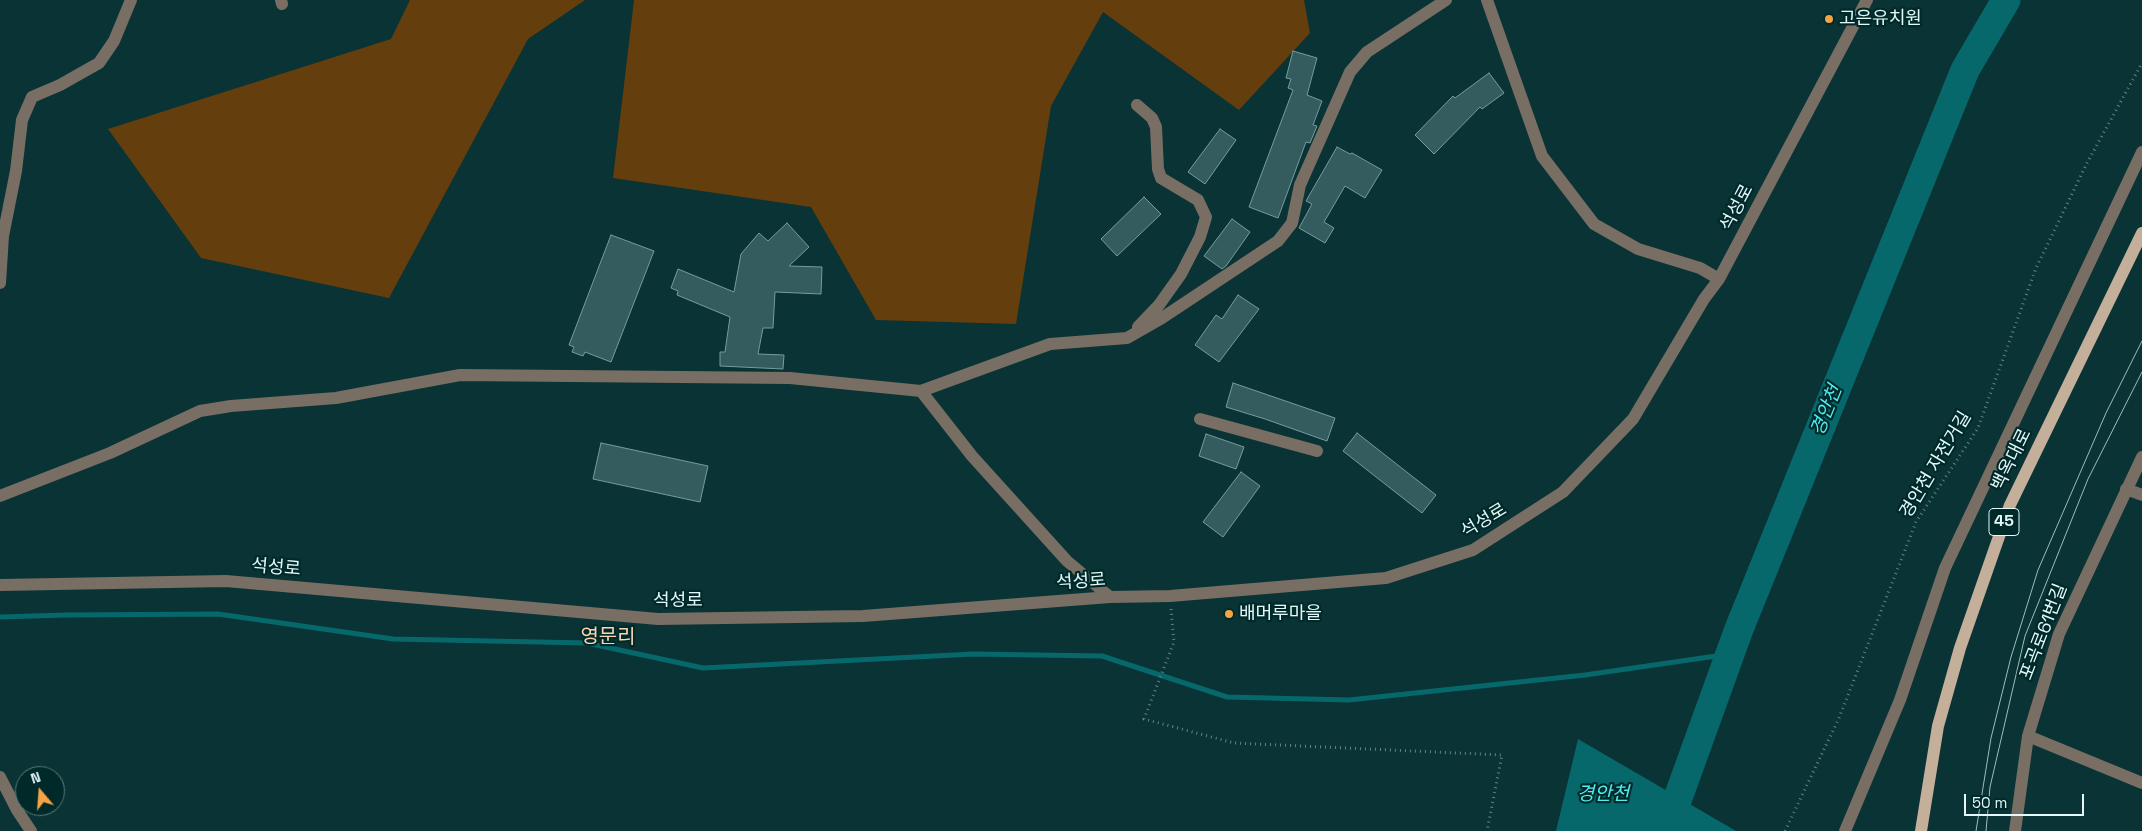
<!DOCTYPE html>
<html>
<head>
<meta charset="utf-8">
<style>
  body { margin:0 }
  #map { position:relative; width:2142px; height:831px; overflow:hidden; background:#093334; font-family:"Space Grotesk",sans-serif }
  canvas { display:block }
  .north { position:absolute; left:15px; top:766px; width:50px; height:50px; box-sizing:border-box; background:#00292a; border:1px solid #5b7c7c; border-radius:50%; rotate:342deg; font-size:14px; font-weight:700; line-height:20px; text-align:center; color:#e3f8f8 }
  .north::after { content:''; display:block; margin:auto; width:18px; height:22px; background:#f5a345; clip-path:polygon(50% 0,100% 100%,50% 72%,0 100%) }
  .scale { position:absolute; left:1964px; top:794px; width:120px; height:22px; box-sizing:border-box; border:2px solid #e3f8f8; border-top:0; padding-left:6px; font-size:15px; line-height:18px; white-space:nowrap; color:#e3f8f8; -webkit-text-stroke:4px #00292a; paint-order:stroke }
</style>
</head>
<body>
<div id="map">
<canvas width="2142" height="831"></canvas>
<div class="north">N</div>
<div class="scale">50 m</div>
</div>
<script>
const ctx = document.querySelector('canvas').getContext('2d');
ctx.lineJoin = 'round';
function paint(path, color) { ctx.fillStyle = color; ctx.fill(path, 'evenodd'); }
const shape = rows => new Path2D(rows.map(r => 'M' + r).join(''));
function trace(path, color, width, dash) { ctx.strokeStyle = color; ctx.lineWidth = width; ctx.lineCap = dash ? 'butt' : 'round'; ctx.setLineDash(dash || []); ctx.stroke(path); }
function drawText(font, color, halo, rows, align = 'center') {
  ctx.font = font + ' "Space Grotesk","Noto Sans KR",sans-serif'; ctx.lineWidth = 4.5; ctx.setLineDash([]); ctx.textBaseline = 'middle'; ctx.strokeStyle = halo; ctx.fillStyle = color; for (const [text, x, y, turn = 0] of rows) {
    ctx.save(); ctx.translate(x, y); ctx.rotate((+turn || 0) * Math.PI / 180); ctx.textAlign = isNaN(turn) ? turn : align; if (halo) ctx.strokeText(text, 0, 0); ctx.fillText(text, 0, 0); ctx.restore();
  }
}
const green = shape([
  [410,0,585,0,528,39,389,298,201,258,108,129,391,39],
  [634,0,1304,0,1310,33,1239,110,1103,12,1051,106,1016,324,876,320,811,207,613,178]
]);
const water = shape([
  [1578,739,1736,831,1556,831]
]);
const stream = shape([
  [0,617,65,615,218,614,393,639,587,643,703,668,973,654,1102,656,1227,697,1349,700,1585,675,1730,654]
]);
const river = shape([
  [1666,831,1739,629,1965,70,2006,0]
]);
const building = shape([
  [1293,51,1317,58,1307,95,1322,101,1313,125,1317,126,1310,143,1306,142,1278,218,1249,207,1293,90,1288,88,1291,79,1286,78,1293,51],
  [1489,73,1504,93,1482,109,1480,107,1434,154,1415,135,1453,96,1455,98,1489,73],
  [1220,129,1236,140,1205,184,1188,172,1220,129],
  [1337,147,1350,154,1352,153,1382,170,1365,198,1345,186,1324,222,1334,228,1325,243,1299,228,1312,204,1306,201,1337,147],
  [1144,197,1161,214,1117,256,1101,239,1144,197],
  [1232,219,1250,232,1226,266,1222,269,1204,256,1232,219],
  [787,223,809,247,789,266,822,267,821,294,775,292,773,328,763,328,758,354,784,355,783,369,720,366,720,352,725,352,730,317,677,295,678,291,671,288,678,269,734,292,741,254,759,233,768,241,787,223],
  [611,235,654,251,611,362,585,352,583,356,572,352,574,347,569,345,611,235],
  [1238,295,1259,309,1219,362,1195,345,1216,315,1222,319,1238,295],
  [1233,383,1335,418,1327,441,1265,419,1226,407,1233,383],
  [1357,433,1436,495,1422,513,1343,451,1357,433],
  [1206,434,1244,447,1236,469,1199,456,1206,434],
  [601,443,708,466,700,502,593,479,601,443],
  [1241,472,1260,486,1223,537,1203,522,1241,472]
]);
const path = shape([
  [1171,609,1174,642,1144,719,1234,743,1502,755,1487,831],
  [1785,831,1839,718,1916,522,1978,428,2036,268,2087,163,2142,63]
]);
const minor = shape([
  [281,0,282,4],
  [1487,0,1542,156,1594,224,1638,249,1700,268,1719,279],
  [1137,105,1152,118,1156,127,1158,169,1161,178,1198,200,1206,217,1200,237,1181,274,1159,305,1138,327],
  [0,283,3,236,16,171,22,120,32,97,60,85,99,63,114,41,131,0],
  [921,391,972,456,1067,561,1110,597],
  [1200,419,1317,451],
  [2126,489,2142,495],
  [0,496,110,453,200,411,231,406,336,398,460,375,790,378,921,391,1050,344,1127,338,1162,318,1278,241,1292,223,1300,185,1350,72,1367,52,1446,0],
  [0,585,226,581,658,619,863,616,1110,597,1170,596,1386,578,1473,550,1563,492,1633,419,1704,299,1719,279,1867,0],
  [2028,736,2142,783],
  [0,777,17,810,31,831],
  [1845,831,1900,700,1945,568,2142,152],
  [2015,831,2028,736,2059,634,2142,457]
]);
const major = shape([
  [1921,831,1938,726,1960,648,2010,505,2142,233]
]);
const tram = shape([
  [1976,831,1991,738,2011,657,2038,570,2106,413,2142,341],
  [1986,831,1990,787,2025,636,2088,479,2142,372]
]);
const markers = [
  [1829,19,5,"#f5a345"],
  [1229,614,5,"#f5a345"]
];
const shields = [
  [2004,522,30]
];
const shieldNames = [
  ["45",2004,522]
];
const poiNames = [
  ["고은유치원",1839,19],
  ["배머루마을",1239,614]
];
const streetNames = [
  ["석성로",1737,208,-62],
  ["백옥대로",2012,460,-64],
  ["경안천 자전거길",1936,465,-59],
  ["석성로",1484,521,-31],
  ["석성로",276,568,5],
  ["석성로",1081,582,-4],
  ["석성로",678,601],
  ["포곡로61번길",2044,632,-69]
];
const waterNames = [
  ["경안천",1827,411,-68],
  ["경안천",1603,795]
];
const quarterNames = [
  ["영문리",608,638]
];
paint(green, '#653e0e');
paint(water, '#07686c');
trace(stream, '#07686c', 5);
trace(river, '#07686c', 29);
paint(building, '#345b5d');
trace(building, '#759d9f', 1);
trace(path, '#638485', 3, [1, 4]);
trace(minor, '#786e64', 12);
trace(major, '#c4af9b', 12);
trace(tram, '#a0bcbc', 1);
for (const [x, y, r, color] of markers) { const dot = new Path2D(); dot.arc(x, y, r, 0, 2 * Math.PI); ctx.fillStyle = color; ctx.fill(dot); trace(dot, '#00292a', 2); }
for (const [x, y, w] of shields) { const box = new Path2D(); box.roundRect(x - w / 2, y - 13.5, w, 27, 4); ctx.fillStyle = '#00292a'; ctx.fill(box); trace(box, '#e3f8f8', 1); }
drawText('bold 16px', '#e3f8f8', null, shieldNames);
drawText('18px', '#e3f8f8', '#00292a', poiNames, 'left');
drawText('18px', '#e3f8f8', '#00292a', streetNames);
drawText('italic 19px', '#50ecf2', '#00292a', waterNames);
drawText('20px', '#f9d5b3', '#00292a', quarterNames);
</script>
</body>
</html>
